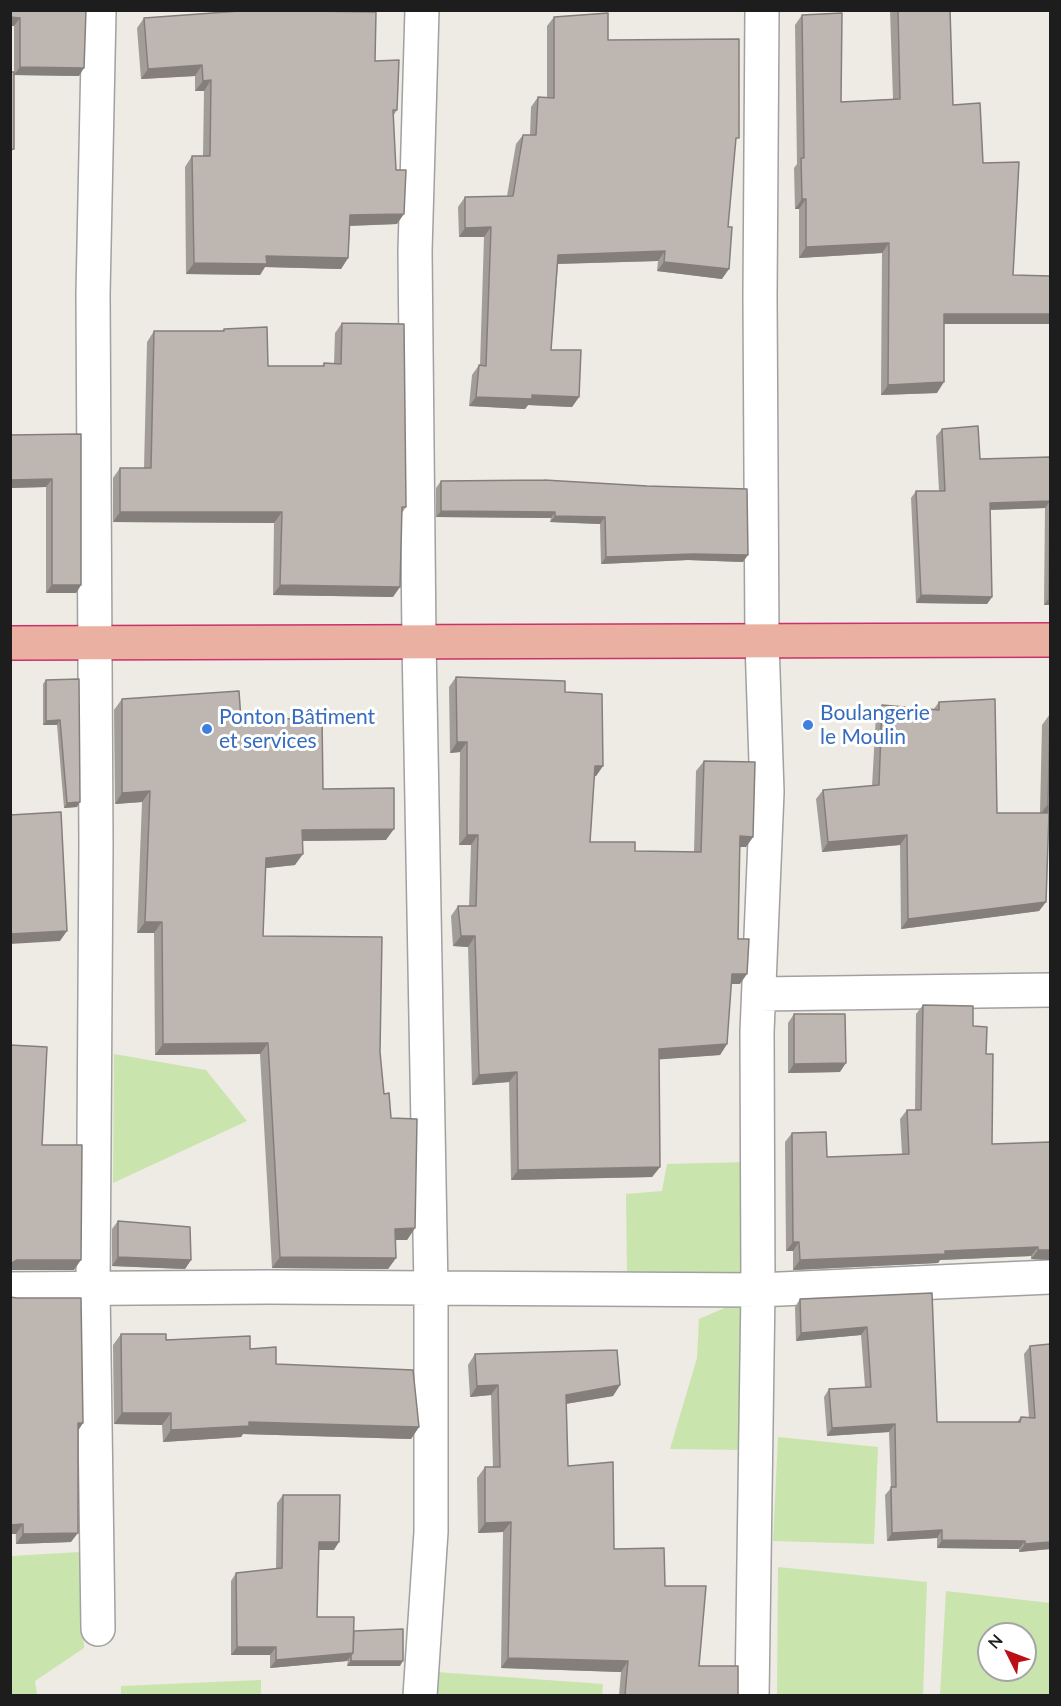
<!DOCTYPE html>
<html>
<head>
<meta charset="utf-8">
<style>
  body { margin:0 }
  #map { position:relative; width:1061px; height:1706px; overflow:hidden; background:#eeeae4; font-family:Lato,sans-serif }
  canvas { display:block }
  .frame { position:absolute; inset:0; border:12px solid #1d1d1d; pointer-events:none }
  .north { position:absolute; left:977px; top:1622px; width:60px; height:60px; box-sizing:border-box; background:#fff; border:2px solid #a5a5a5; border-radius:50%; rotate:312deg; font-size:16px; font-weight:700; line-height:24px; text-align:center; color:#1d1d1d }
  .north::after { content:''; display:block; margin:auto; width:21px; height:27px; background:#ba1016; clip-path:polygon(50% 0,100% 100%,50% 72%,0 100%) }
</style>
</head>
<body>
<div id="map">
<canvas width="1061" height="1706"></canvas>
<div class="frame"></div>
<div class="north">N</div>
</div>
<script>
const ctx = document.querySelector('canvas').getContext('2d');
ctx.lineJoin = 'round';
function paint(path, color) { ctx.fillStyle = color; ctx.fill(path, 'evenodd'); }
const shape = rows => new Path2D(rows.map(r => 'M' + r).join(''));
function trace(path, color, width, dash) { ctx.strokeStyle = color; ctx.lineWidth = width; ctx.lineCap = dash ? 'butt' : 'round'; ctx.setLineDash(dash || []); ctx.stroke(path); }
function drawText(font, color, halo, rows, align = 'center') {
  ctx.font = font + ' Lato,sans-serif'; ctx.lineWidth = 6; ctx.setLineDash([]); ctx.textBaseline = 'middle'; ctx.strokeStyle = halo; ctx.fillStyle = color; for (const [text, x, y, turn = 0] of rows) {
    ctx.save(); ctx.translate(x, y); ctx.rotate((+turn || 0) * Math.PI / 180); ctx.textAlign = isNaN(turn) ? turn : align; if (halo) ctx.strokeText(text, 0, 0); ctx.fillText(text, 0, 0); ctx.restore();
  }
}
const grass = shape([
  [114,1054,206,1070,247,1121,113,1183],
  [748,1162,745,1277,627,1273,626,1194,662,1191,667,1164],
  [743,1300,746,1450,670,1449,697,1358,699,1319],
  [778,1437,878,1447,874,1544,773,1541],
  [80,1552,84,1648,35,1681,37,1695,11,1696,11,1556],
  [778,1567,927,1582,923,1695,777,1695],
  [946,1591,1050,1603,1050,1695,940,1695],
  [989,1634,1025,1634,1025,1670,989,1670],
  [436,1672,603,1684,602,1695,435,1696],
  [261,1680,261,1695,121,1695,121,1686]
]);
const minor = shape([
  [759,994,1050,990],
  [10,1289,269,1287,758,1290,1050,1277],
  [98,1629,93,1288,96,846,93,294,99,10],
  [420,1696,431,1532,431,1289,419,641,415,251,422,10],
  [752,1696,758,1290,757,1032,767,792,762,642,760,296,762,10]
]);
const trunk = shape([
  [10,643,1050,640]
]);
const wall = shape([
  [10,10,86,10,79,76,14,75,14,26],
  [232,10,306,10,375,61,397,110,393,116,397,224,350,226,348,258,341,269,265,267,260,275,186,274,185,167,192,156,203,156,204,91,195,91,195,76,141,79,137,28,144,18,232,12],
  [890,10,950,10,953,105,983,163,1013,275,1050,324,944,324,937,393,881,395,882,253,799,258,799,209,795,209,794,168,797,164,795,25,802,15,841,102,893,99],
  [554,17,608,40,735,144,722,279,657,271,658,261,558,264,551,350,579,397,572,407,528,405,525,409,469,406,472,375,479,365,480,365,484,237,459,237,458,207,465,197,507,196,516,144,523,135,530,135,531,107,538,97,547,97,547,26],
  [342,323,406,507,402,513,393,597,273,595,274,523,113,522,113,478,120,468,144,468,147,342,154,331,222,331,224,329,268,366,322,366,324,363,334,363,335,333],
  [942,429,980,459,1050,457,1050,605,1044,605,1045,508,990,510,992,597,987,604,916,603,911,498,916,491,939,491,936,436],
  [81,434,81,585,76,593,46,593,46,487,10,488,10,435],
  [544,480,743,562,688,560,601,564,600,524,550,522,551,518,436,517,436,488,441,481],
  [456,677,565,692,603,766,596,776,594,776,590,842,635,851,694,852,696,771,704,761,753,837,746,847,740,847,738,939,740,984,731,984,727,1044,720,1055,659,1059,660,1167,652,1177,511,1180,509,1082,472,1085,468,947,453,946,451,916,458,906,469,906,471,845,459,845,460,752,450,753,449,687],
  [79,679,77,807,64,808,57,725,43,725,43,684,46,680],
  [122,699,241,720,386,840,302,841,295,865,265,868,263,936,380,1052,384,1094,391,1118,415,1228,407,1240,395,1240,396,1258,388,1269,272,1268,260,1054,155,1055,154,933,137,933,142,802,115,804,114,710],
  [939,702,997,813,1040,813,1042,725,1050,714,1050,814,1049,814,1046,902,1039,911,901,929,900,845,822,852,816,799,823,790,872,786,876,715,882,705,933,710],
  [923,1005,973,1026,986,1054,992,1144,1050,1142,1050,1260,1031,1259,1031,1256,940,1260,938,1263,793,1270,793,1251,786,1251,785,1142,792,1133,827,1157,902,1154,900,1119,907,1110,915,1110,916,1014],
  [794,1014,840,1072,788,1073,788,1023],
  [118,1221,191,1260,185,1269,112,1266,112,1229],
  [932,1293,937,1422,1017,1422,1021,1417,1029,1418,1024,1354,1030,1346,1050,1549,1019,1552,1019,1549,937,1548,937,1538,887,1541,885,1495,891,1488,889,1432,827,1436,824,1397,829,1389,865,1387,861,1335,796,1341,795,1307,800,1299],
  [10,1297,83,1423,78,1431,71,1542,16,1544],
  [121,1334,250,1349,276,1364,419,1427,411,1439,243,1434,241,1437,163,1442,162,1425,114,1424,113,1345],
  [475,1354,620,1385,613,1396,566,1404,568,1466,614,1549,665,1586,699,1666,738,1695,619,1695,621,1672,501,1668,503,1532,478,1533,477,1478,485,1467,493,1467,491,1395,470,1397,468,1365],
  [283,1495,334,1550,319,1550,317,1617,354,1631,400,1666,347,1666,348,1660,347,1661,270,1668,270,1655,231,1655,231,1581,236,1573,276,1569,277,1503]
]);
const shadedWall = shape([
  [10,17,20,18,14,26,10,26],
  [202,65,195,76,141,79,148,69],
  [20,67,84,68,79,76,14,75],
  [211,80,204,91,195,91,203,81],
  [802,199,806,199,799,209,795,209],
  [404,214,397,224,343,226,350,215],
  [491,227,484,237,459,237,465,228],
  [889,243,882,253,799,258,806,247],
  [665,251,658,261,551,264,558,255],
  [266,256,348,258,341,269,265,267,260,275,186,274,194,263],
  [664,262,729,269,722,279,657,271],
  [944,314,1050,314,1050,324,937,324],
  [944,382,937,393,881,395,888,385],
  [532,395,579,397,572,407,528,405,525,409,469,406,476,397],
  [52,479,46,487,10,488,10,480],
  [1050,501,1045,508,985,510,990,503],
  [441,511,555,512,551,518,436,517],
  [120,512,282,512,274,523,113,522],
  [555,516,605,517,600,524,550,522],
  [693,554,748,555,743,562,688,560,601,564,606,557],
  [52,585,81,585,76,593,46,593],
  [280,585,400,587,393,597,273,595],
  [921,595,992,597,987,604,916,603],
  [1049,598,1050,598,1050,605,1044,605],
  [60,720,57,725,43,725,46,721],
  [457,742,467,742,460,752,450,753],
  [595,766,603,766,596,776,588,777],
  [150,791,142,802,115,804,122,793],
  [80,802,77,807,64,808,67,803],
  [1048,804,1050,804,1050,814,1040,815],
  [394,829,386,840,294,841,302,830],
  [467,835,478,835,471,845,459,845],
  [907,835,900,845,822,852,828,842],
  [740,836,753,837,746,847,733,847],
  [303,854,295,865,258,869,266,858],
  [1046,902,1039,911,901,929,908,919],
  [145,922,162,922,154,933,137,933],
  [67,931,60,941,10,944,10,934],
  [461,936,475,936,468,947,453,946],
  [732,974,747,974,740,984,724,984],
  [268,1043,260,1054,155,1055,163,1044],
  [727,1044,720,1055,652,1060,659,1049],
  [846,1063,840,1072,788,1073,794,1064],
  [517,1072,509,1082,472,1085,479,1075],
  [660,1167,652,1177,511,1180,518,1170],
  [415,1228,407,1240,387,1240,395,1229],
  [793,1242,799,1242,793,1251,786,1251],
  [1038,1247,1031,1256,940,1260,938,1263,793,1270,800,1260,945,1251],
  [1038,1250,1050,1250,1050,1260,1031,1259],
  [118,1257,191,1260,185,1269,112,1266],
  [280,1257,396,1258,388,1269,272,1268],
  [17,1260,81,1260,74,1270,10,1270,10,1264],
  [867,1327,861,1335,796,1341,801,1333],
  [498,1385,491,1395,470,1397,477,1386],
  [620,1385,613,1396,559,1405,566,1395],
  [122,1413,171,1413,162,1425,114,1424],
  [249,1422,419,1427,411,1439,243,1434,241,1437,163,1442,171,1430],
  [78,1423,83,1423,76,1433],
  [895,1424,889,1432,827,1436,832,1428],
  [511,1522,503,1532,478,1533,485,1523],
  [23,1524,16,1534,10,1534,10,1525],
  [942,1530,937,1538,887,1541,892,1533],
  [78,1533,71,1542,16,1544,23,1534],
  [942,1540,1025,1541,1019,1549,937,1548],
  [319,1542,339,1542,334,1550,313,1550],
  [1050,1542,1050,1549,1019,1552,1025,1544],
  [237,1647,276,1647,270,1655,231,1655],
  [353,1653,347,1661,270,1668,276,1660],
  [508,1658,628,1661,621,1672,501,1668],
  [351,1661,403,1661,400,1666,347,1666]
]);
const building = shape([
  [10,10,86,10,84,68,20,67,20,18,10,17,10,10],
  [240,10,376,12,375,61,399,60,397,110,393,110,396,170,406,170,404,214,350,215,348,258,266,256,267,264,194,263,192,156,210,156,211,80,203,81,202,65,148,69,144,18,240,11,240,10],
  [898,10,950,10,953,105,980,103,983,163,1019,162,1013,275,1050,276,1050,314,944,314,944,382,888,385,889,243,806,247,806,199,802,199,801,158,804,158,802,15,842,13,841,102,900,99,898,10],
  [608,13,608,40,739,39,739,138,736,138,728,227,732,227,729,269,664,262,665,251,558,255,551,350,581,350,579,397,532,395,532,399,476,397,479,365,486,366,491,227,465,228,465,197,513,196,523,135,536,135,538,97,554,98,554,17,608,13],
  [10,72,14,72,14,149,10,150,10,72],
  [342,323,404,324,406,507,402,507,400,587,280,585,282,512,120,512,120,468,151,468,154,331,224,331,224,329,267,327,268,366,324,366,324,363,341,364,342,323],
  [978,426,980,459,1050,457,1050,598,1049,598,1050,501,990,503,992,597,921,595,916,491,945,491,942,429,978,426],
  [81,434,81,585,52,585,52,479,10,480,10,435,81,434],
  [544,480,647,486,747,489,748,555,693,554,606,557,605,517,555,516,555,512,441,511,441,481,544,480],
  [456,677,565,681,565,692,602,694,603,766,595,766,590,842,635,842,635,851,701,852,704,761,755,762,753,837,740,836,738,939,749,939,747,974,732,974,727,1044,659,1049,660,1167,518,1170,517,1072,479,1075,475,936,461,936,458,906,476,906,478,835,467,835,467,742,457,742,456,677],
  [79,679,80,802,67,803,60,720,46,721,46,680,79,679],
  [239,691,241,720,322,718,323,789,394,788,394,829,302,830,303,854,266,858,263,936,382,937,380,1052,384,1094,389,1093,391,1118,417,1119,415,1228,395,1229,396,1258,280,1257,268,1043,163,1044,162,922,145,922,150,791,122,793,122,699,239,691],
  [995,699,997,813,1049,813,1046,902,908,919,907,835,828,842,823,790,879,785,882,705,939,710,939,702,995,699],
  [1050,714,1050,804,1048,804,1050,714],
  [61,812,67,931,10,934,10,815,61,812],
  [923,1005,973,1006,973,1026,987,1027,986,1054,993,1054,992,1144,1050,1142,1050,1250,1038,1250,1038,1247,945,1251,945,1254,800,1260,799,1242,793,1242,792,1133,826,1132,827,1157,909,1154,907,1110,921,1110,923,1005],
  [794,1014,845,1014,846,1063,794,1064,794,1014],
  [10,1045,47,1047,42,1145,82,1145,81,1260,17,1260,10,1264,10,1045],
  [118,1221,190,1227,191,1260,118,1257,118,1221],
  [932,1293,937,1422,1020,1422,1021,1417,1035,1418,1030,1346,1050,1344,1050,1542,1025,1544,1025,1541,942,1540,942,1530,892,1533,891,1487,896,1487,895,1424,832,1428,829,1389,871,1387,867,1327,801,1333,800,1299,932,1293],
  [10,1297,17,1298,81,1298,83,1423,78,1423,78,1533,23,1534,23,1524,10,1525,10,1297],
  [121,1334,166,1334,166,1340,250,1336,250,1349,276,1347,276,1364,413,1370,419,1427,249,1422,249,1426,171,1430,171,1413,122,1413,121,1334],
  [617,1350,620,1385,566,1395,568,1466,613,1462,614,1549,664,1548,665,1586,706,1586,699,1666,738,1666,738,1695,625,1695,628,1661,508,1658,511,1522,485,1523,485,1467,500,1467,498,1385,477,1386,475,1354,617,1350],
  [283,1495,340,1495,339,1542,319,1542,317,1617,354,1617,353,1653,276,1660,276,1647,237,1647,236,1573,282,1568,283,1495],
  [403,1629,403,1661,351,1661,351,1655,353,1653,354,1631,403,1629]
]);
const markers = [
  [808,725,6,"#3f7fe0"],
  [207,729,6,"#3f7fe0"]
];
const shopNames = [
  ["Boulangerie",820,713],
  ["le Moulin",820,737],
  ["Ponton Bâtiment",219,717],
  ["et services",219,741]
];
paint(grass, '#cae4ae');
trace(minor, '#a1a1a1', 36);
trace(trunk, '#ca326b', 36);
trace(minor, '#fff', 33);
trace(trunk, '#eab0a2', 33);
paint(wall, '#a39d98');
paint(shadedWall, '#857f7c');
paint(building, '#beb6b1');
trace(building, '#857f7c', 1.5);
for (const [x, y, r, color] of markers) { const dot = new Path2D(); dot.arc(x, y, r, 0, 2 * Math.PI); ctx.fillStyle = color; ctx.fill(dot); trace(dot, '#fff', 2); }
drawText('21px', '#366cbe', '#fff', shopNames, 'left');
</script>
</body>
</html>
